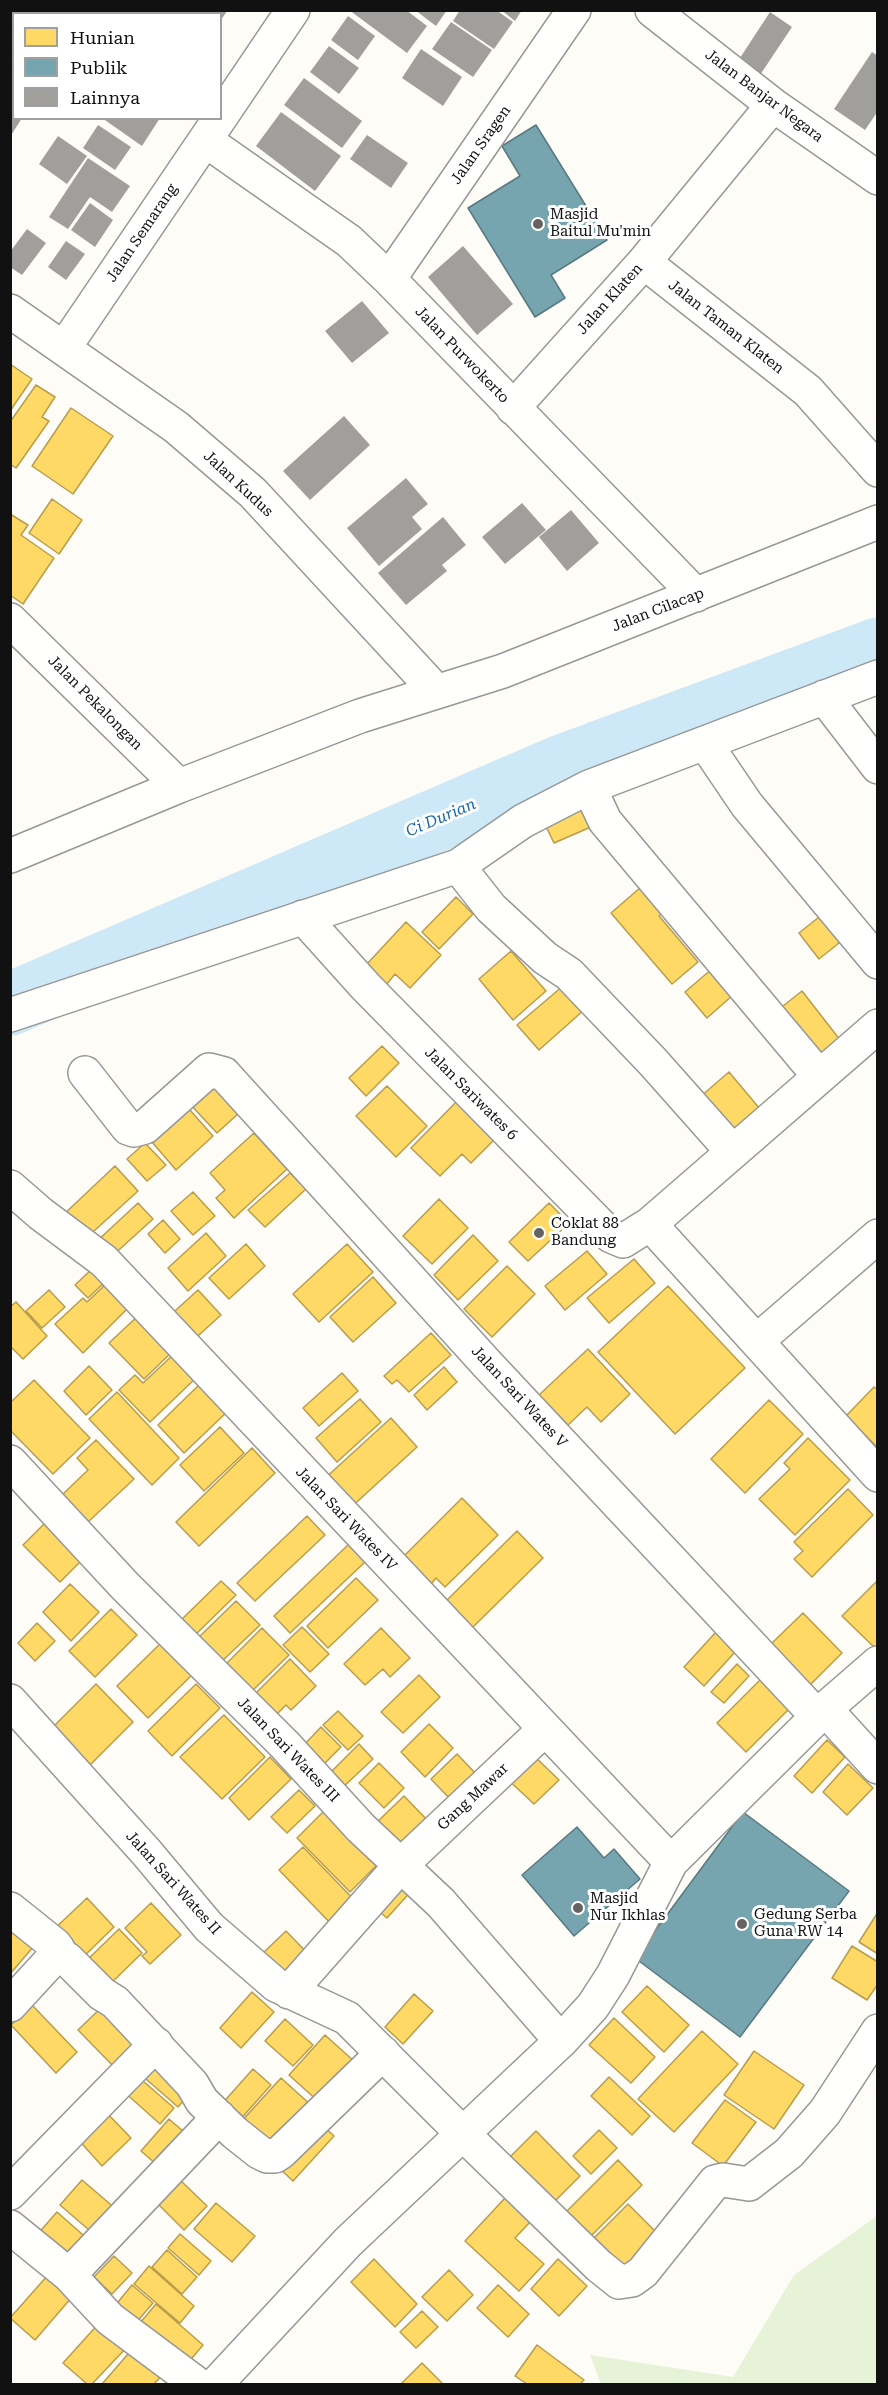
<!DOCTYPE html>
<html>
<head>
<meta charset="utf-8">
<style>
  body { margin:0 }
  #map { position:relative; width:888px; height:2395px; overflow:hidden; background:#fdfcf7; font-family:"Roboto Serif",serif }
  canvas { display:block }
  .frame { position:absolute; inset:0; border:12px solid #111; pointer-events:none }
  .legend { position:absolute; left:12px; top:12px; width:210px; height:108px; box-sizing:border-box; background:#fff; border:2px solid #a0a0a0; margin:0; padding:8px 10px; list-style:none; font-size:18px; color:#111 }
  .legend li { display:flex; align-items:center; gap:12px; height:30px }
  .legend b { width:30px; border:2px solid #a0a0a0 }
</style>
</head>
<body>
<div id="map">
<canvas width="888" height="2395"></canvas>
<div class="frame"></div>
<ul class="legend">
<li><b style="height:16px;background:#ffd966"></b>Hunian</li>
<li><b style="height:16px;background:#76a5af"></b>Publik</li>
<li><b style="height:16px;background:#a19f9c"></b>Lainnya</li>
</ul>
</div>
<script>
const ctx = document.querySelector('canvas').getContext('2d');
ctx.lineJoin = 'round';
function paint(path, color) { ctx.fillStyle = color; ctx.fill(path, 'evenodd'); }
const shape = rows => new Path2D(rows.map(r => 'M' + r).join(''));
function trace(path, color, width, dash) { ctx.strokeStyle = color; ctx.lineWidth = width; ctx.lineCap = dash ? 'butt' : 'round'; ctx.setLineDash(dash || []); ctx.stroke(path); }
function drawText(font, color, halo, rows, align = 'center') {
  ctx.font = font + ' "Roboto Serif",serif'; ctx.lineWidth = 6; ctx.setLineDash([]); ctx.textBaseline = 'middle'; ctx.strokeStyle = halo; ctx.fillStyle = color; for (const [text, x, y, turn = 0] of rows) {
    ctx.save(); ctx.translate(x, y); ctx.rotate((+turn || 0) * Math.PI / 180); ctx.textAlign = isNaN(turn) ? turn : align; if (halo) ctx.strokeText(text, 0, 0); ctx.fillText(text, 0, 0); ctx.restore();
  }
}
const green = shape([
  [877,2216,877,2384,601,2384,590,2355,733,2377,794,2275]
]);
const homes = shape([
  [10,364,32,379,10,411,10,364],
  [36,385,55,397,42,417,49,421,16,468,10,464,10,422,36,385],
  [71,408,113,436,73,494,32,466,71,408],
  [52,499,82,520,59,554,29,533,52,499],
  [10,514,28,525,21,535,54,558,23,604,10,595,10,514],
  [588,795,600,823,554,843,541,816,588,795],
  [648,881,670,906,659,916,698,962,672,984,611,913,648,881],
  [456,897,473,914,439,949,422,932,456,897],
  [829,909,849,935,819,959,799,933,829,909],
  [406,922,441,955,410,988,395,974,386,985,366,965,406,922],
  [511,951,546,991,513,1020,479,979,511,951],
  [720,962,742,987,707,1018,685,992,720,962],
  [563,986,584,1010,539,1050,517,1025,563,986],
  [802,991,844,1045,816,1068,773,1014,802,991],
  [382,1046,399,1063,366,1096,349,1078,382,1046],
  [729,1072,760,1109,732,1133,700,1097,729,1072],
  [211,1083,239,1113,217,1133,189,1103,211,1083],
  [387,1086,427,1126,396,1157,356,1116,387,1086],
  [463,1095,501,1133,471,1163,462,1154,440,1176,411,1148,463,1095],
  [189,1109,213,1136,176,1170,152,1142,189,1109],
  [254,1133,287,1169,234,1218,216,1198,225,1190,210,1173,254,1133],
  [145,1143,166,1165,147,1181,127,1159,145,1143],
  [115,1166,138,1191,83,1241,61,1217,115,1166],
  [290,1173,306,1189,265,1227,248,1210,290,1173],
  [193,1192,215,1216,193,1235,171,1211,193,1192],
  [439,1199,468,1228,432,1264,403,1236,439,1199],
  [138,1203,153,1219,110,1258,96,1242,138,1203],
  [549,1203,569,1223,528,1261,509,1242,549,1203],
  [163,1220,180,1239,165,1253,148,1234,163,1220],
  [206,1233,226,1256,188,1291,168,1268,206,1233],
  [473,1235,498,1261,458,1300,434,1275,473,1235],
  [246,1244,265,1266,229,1299,209,1278,246,1244],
  [347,1244,373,1272,319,1322,293,1294,347,1244],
  [587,1251,607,1274,565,1310,545,1286,587,1251],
  [634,1259,655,1283,609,1323,587,1298,634,1259],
  [507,1266,535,1294,492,1337,464,1309,507,1266],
  [93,1268,106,1281,88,1298,75,1285,93,1268],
  [373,1277,396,1303,353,1342,330,1317,373,1277],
  [106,1284,128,1308,83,1353,55,1324,83,1298,87,1302,106,1284],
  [668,1286,745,1368,675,1434,598,1352,668,1286],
  [49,1290,65,1307,42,1328,26,1311,49,1290],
  [198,1290,221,1315,188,1345,165,1320,198,1290],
  [16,1302,47,1336,23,1359,10,1346,10,1307,16,1302],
  [140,1314,174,1350,144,1379,109,1343,140,1314],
  [431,1333,451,1355,409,1392,397,1380,392,1384,384,1376,431,1333],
  [588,1349,630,1394,601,1422,587,1407,568,1425,539,1395,588,1349],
  [175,1353,198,1376,150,1422,119,1390,135,1375,143,1383,175,1353],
  [89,1366,112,1390,86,1415,64,1391,89,1366],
  [444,1367,457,1382,427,1410,414,1395,444,1367],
  [342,1373,358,1391,319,1426,303,1408,342,1373],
  [34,1380,90,1438,53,1474,10,1430,10,1403,34,1380],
  [201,1383,228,1411,184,1453,158,1425,201,1383],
  [874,1387,878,1390,878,1448,846,1416,874,1387],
  [117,1392,179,1458,152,1485,89,1419,117,1392],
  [360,1399,381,1422,337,1462,316,1438,360,1399],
  [769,1400,803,1434,745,1493,711,1459,769,1400],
  [391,1418,417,1447,348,1510,322,1481,391,1418],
  [220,1427,244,1453,204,1491,180,1465,220,1427],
  [808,1438,850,1480,795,1535,759,1499,790,1469,784,1463,808,1438],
  [96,1440,134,1479,88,1522,62,1495,88,1470,77,1458,96,1440],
  [252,1448,275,1473,199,1546,176,1522,252,1448],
  [848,1489,873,1515,812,1577,794,1559,803,1551,794,1542,848,1489],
  [462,1498,498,1535,445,1587,436,1578,431,1584,404,1556,462,1498],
  [307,1516,325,1535,255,1601,237,1583,307,1516],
  [45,1523,82,1560,60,1582,23,1545,45,1523],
  [517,1531,543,1558,472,1628,446,1601,517,1531],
  [349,1544,365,1562,290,1633,274,1616,349,1544],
  [356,1578,378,1600,328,1648,307,1626,356,1578],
  [878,1580,878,1646,875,1648,842,1616,878,1580],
  [221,1581,236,1595,194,1636,179,1622,221,1581],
  [70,1584,99,1612,71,1641,43,1612,70,1584],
  [236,1601,260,1625,219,1664,196,1640,236,1601],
  [111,1609,137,1635,95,1677,69,1651,111,1609],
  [803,1613,842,1653,810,1685,771,1644,803,1613],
  [37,1623,55,1641,35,1661,18,1643,37,1623],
  [302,1627,329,1654,310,1672,283,1645,302,1627],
  [262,1628,289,1655,250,1693,224,1666,262,1628],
  [381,1628,410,1658,390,1677,383,1669,365,1685,344,1664,381,1628],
  [716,1632,736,1651,704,1686,684,1667,716,1632],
  [164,1640,195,1672,148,1718,117,1686,164,1640],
  [290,1659,316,1686,291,1710,286,1705,274,1717,253,1696,290,1659],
  [737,1664,749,1676,724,1703,711,1692,737,1664],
  [419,1675,440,1697,403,1733,381,1712,419,1675],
  [764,1676,792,1706,746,1752,717,1723,764,1676],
  [96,1684,133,1722,89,1766,52,1728,96,1684],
  [196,1684,220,1708,172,1756,148,1731,196,1684],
  [338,1711,363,1736,348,1750,323,1725,338,1711],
  [224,1715,265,1757,222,1799,180,1757,224,1715],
  [429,1724,453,1748,425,1777,401,1752,429,1724],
  [321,1727,341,1747,323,1765,304,1745,321,1727],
  [827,1740,845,1757,812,1793,794,1776,827,1740],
  [359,1744,373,1759,341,1789,328,1775,359,1744],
  [529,1751,559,1780,534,1804,504,1776,529,1751],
  [457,1754,479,1777,453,1802,431,1779,457,1754],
  [270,1757,291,1779,249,1820,229,1798,270,1757],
  [379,1763,404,1788,384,1808,359,1783,379,1763],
  [848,1764,873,1788,847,1815,823,1792,848,1764],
  [299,1790,315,1806,287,1833,271,1817,299,1790],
  [404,1796,432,1825,402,1855,373,1826,404,1796],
  [328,1807,381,1861,350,1892,297,1838,328,1807],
  [303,1847,362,1908,338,1931,279,1870,303,1847],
  [396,1872,414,1888,387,1918,369,1903,396,1872],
  [87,1898,114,1927,78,1962,50,1933,87,1898],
  [151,1903,181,1935,150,1964,142,1956,147,1952,125,1928,151,1903],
  [878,1912,878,1954,859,1942,878,1912],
  [10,1925,34,1946,10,1974,10,1925],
  [119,1929,142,1953,104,1990,81,1966,119,1929],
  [286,1931,314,1960,291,1982,263,1953,286,1931],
  [852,1946,878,1962,878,1984,867,2000,832,1978,852,1946],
  [647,1986,689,2025,664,2052,622,2012,647,1986],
  [252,1992,274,2012,241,2048,220,2028,252,1992],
  [414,1994,433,2011,403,2044,385,2027,414,1994],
  [107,2002,149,2046,120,2073,78,2030,107,2002],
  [32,2005,77,2052,56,2073,11,2025,32,2005],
  [614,2018,655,2057,631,2083,589,2045,614,2018],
  [285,2019,313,2045,293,2066,265,2041,285,2019],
  [702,2031,738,2064,674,2132,638,2099,702,2031],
  [325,2035,356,2063,320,2103,289,2075,325,2035],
  [754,2051,804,2085,774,2129,724,2095,754,2051],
  [152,2056,192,2091,178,2107,138,2072,152,2056],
  [253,2069,271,2085,238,2122,220,2106,253,2069],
  [135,2074,174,2108,160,2124,122,2090,135,2074],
  [609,2077,650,2116,632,2135,591,2096,609,2077],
  [281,2078,312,2106,270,2153,239,2124,281,2078],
  [725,2100,756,2122,723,2166,692,2143,725,2100],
  [103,2109,131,2138,102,2166,75,2136,103,2109],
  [169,2119,191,2138,164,2171,141,2151,169,2119],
  [320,2123,334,2136,293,2181,279,2168,320,2123],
  [599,2130,617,2148,591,2174,573,2156,599,2130],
  [536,2131,580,2176,554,2202,510,2157,536,2131],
  [618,2160,642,2185,589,2238,564,2214,618,2160],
  [178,2178,207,2206,184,2230,155,2201,178,2178],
  [82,2180,117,2210,96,2236,60,2205,82,2180],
  [506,2197,531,2221,515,2238,544,2264,519,2291,465,2241,506,2197],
  [216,2203,255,2236,232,2262,194,2229,216,2203],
  [628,2204,662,2238,621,2278,588,2244,628,2204],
  [57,2212,91,2242,70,2267,35,2237,57,2212],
  [180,2234,211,2261,199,2275,168,2248,180,2234],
  [167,2250,197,2277,182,2294,152,2267,167,2250],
  [114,2256,132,2273,112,2294,94,2277,114,2256],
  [374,2259,417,2304,395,2327,351,2282,374,2259],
  [558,2259,587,2286,559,2316,531,2289,558,2259],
  [149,2266,194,2306,180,2323,134,2284,149,2266],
  [449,2270,473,2295,447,2321,422,2297,449,2270],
  [48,2275,72,2297,35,2340,10,2318,48,2275],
  [132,2285,153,2303,134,2325,114,2307,132,2285],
  [498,2285,529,2314,508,2337,477,2308,498,2285],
  [156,2304,203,2345,187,2364,140,2323,156,2304],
  [422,2311,438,2327,416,2348,400,2332,422,2311],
  [101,2321,128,2346,92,2384,87,2384,63,2363,101,2321],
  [537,2345,584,2380,580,2384,527,2384,515,2376,537,2345],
  [135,2346,165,2372,154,2384,102,2384,135,2346],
  [422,2363,443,2384,401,2384,422,2363]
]);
const public = shape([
  [536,125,607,240,551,275,565,298,535,317,468,208,520,176,502,146,536,125],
  [743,1812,849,1891,740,2037,635,1958,743,1812],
  [577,1827,604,1858,614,1849,640,1879,574,1936,522,1875,577,1827]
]);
const river = shape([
  [10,1004,562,766,878,649]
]);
const building = shape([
  [54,10,94,10,99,14,52,14],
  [171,10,228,10,220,21,220,14,175,14],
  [349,10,406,10,427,26,407,53],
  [415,10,447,10,436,26],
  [460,10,496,10,513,22,494,49,453,21],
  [501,10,522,10,515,21],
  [770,12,792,27,760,75,738,61],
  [348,16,375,36,358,60,331,40],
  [451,22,492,50,473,77,432,49],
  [329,46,359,68,339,94,310,72],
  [421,49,462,77,443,106,402,78],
  [872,52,878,56,878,111,865,130,834,109],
  [304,78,362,121,342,148,284,105],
  [10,110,14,112,14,118,22,118,10,137],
  [281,112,341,156,315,191,256,146],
  [102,118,160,118,142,146],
  [98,125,131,147,115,170,83,148],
  [367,135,408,163,391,188,350,159],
  [58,136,87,156,67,184,39,164],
  [88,158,130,186,112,212,90,197,68,229,49,217],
  [90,203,113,220,95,247,71,230],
  [27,229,46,243,22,275,10,267,10,252],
  [66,241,85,254,66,280,48,267],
  [463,246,513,304,477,335,428,277],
  [362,301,389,333,352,363,325,331],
  [344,416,370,445,310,500,283,471],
  [406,478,428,504,412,517,422,529,379,566,347,528],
  [522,503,546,530,505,564,482,537],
  [571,510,599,543,567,571,539,537],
  [443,517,466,545,442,565,447,571,406,605,378,573]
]);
const minor = shape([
  [652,10,773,105,878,178],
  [10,25,14,21],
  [220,118,293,10],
  [205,140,349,241,389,279,696,595],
  [644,262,808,391,878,470],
  [389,279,574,10],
  [10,311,176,427,253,493,436,691],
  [64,348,220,118],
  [513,408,644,262,773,105],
  [10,620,179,786],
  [824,697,878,767],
  [705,743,747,805,878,962],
  [589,787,605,821,819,1076],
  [10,856,179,786,360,716,503,671,878,522],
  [458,866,491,908,545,958,569,974,653,1062,732,1151],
  [303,917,366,987,611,1236,623,1241,650,1224,878,1026],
  [10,1015,458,866,523,821,589,787,878,677],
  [85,1073,128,1128,134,1130,145,1127,209,1070,224,1074,488,1365,817,1716],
  [10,1187,41,1214,104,1261,671,1862],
  [650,1224,878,1475],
  [757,1341,878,1236],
  [10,1462,125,1586,285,1745,361,1828,441,1903,561,2041],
  [10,1701,147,1853,209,1927,276,1985,347,2018,462,2133,599,2266,619,2282,632,2280,643,2272,715,2182,723,2180,749,2184,789,2153,825,2112,878,2031],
  [825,1709,878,1767],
  [10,1909,55,1945,58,1949,56,1955],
  [56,1955,67,1959,102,1994,115,2002,192,2084,202,2101,235,2133,259,2152,267,2156,275,2156,281,2152,383,2053],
  [289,1992,401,1865,545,1729],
  [10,2005,56,1955],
  [10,2193,156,2044],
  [10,2227,69,2275,110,2319,197,2384],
  [69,2275,219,2117],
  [216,2384,348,2242,561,2041,593,2006,613,1975,671,1862,825,1709,878,1663]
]);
const markers = [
  [538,224,6,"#646362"],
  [539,1233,6,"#646362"],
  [578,1908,6,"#646362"],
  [742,1924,6,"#646362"]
];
const streetNames = [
  ["Jalan Banjar Negara",764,96,37],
  ["Jalan Sragen",481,145,-55],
  ["Jalan Semarang",142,233,-56],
  ["Jalan Klaten",610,299,-48],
  ["Jalan Taman Klaten",726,327,38],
  ["Jalan Purwokerto",462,355,46],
  ["Jalan Kudus",238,484,43],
  ["Jalan Cilacap",658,610,-21],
  ["Jalan Pekalongan",95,703,45],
  ["Jalan Sariwates 6",471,1094,45],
  ["Jalan Sari Wates V",519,1397,47],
  ["Jalan Sari Wates IV",346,1519,46],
  ["Jalan Sari Wates III",288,1750,46],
  ["Gang Mawar",473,1797,-43],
  ["Jalan Sari Wates II",173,1883,48]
];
const poiNames = [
  ["Masjid",550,215],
  ["Baitul Mu'min",550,232],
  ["Coklat 88",551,1224],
  ["Bandung",551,1241],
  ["Masjid",590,1899],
  ["Nur Ikhlas",590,1916],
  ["Gedung Serba",754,1915],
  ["Guna RW 14",754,1932]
];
const waterNames = [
  ["Ci Durian",441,818,-23]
];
paint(green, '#e7f3d7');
paint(homes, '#ffd966');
trace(homes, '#b89d4c', 1.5);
paint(public, '#76a5af');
trace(public, '#587980', 1.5);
trace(river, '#cde8f7', 63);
paint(building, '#a19f9c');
trace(minor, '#979795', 36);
trace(minor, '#fffffe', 33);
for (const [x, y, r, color] of markers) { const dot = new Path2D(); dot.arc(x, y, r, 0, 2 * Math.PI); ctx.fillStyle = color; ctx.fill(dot); trace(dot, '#fff', 2); }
drawText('15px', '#111', '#fff', streetNames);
drawText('15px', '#111', '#fff', poiNames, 'left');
drawText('italic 16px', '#1768a6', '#fff', waterNames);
</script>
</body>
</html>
